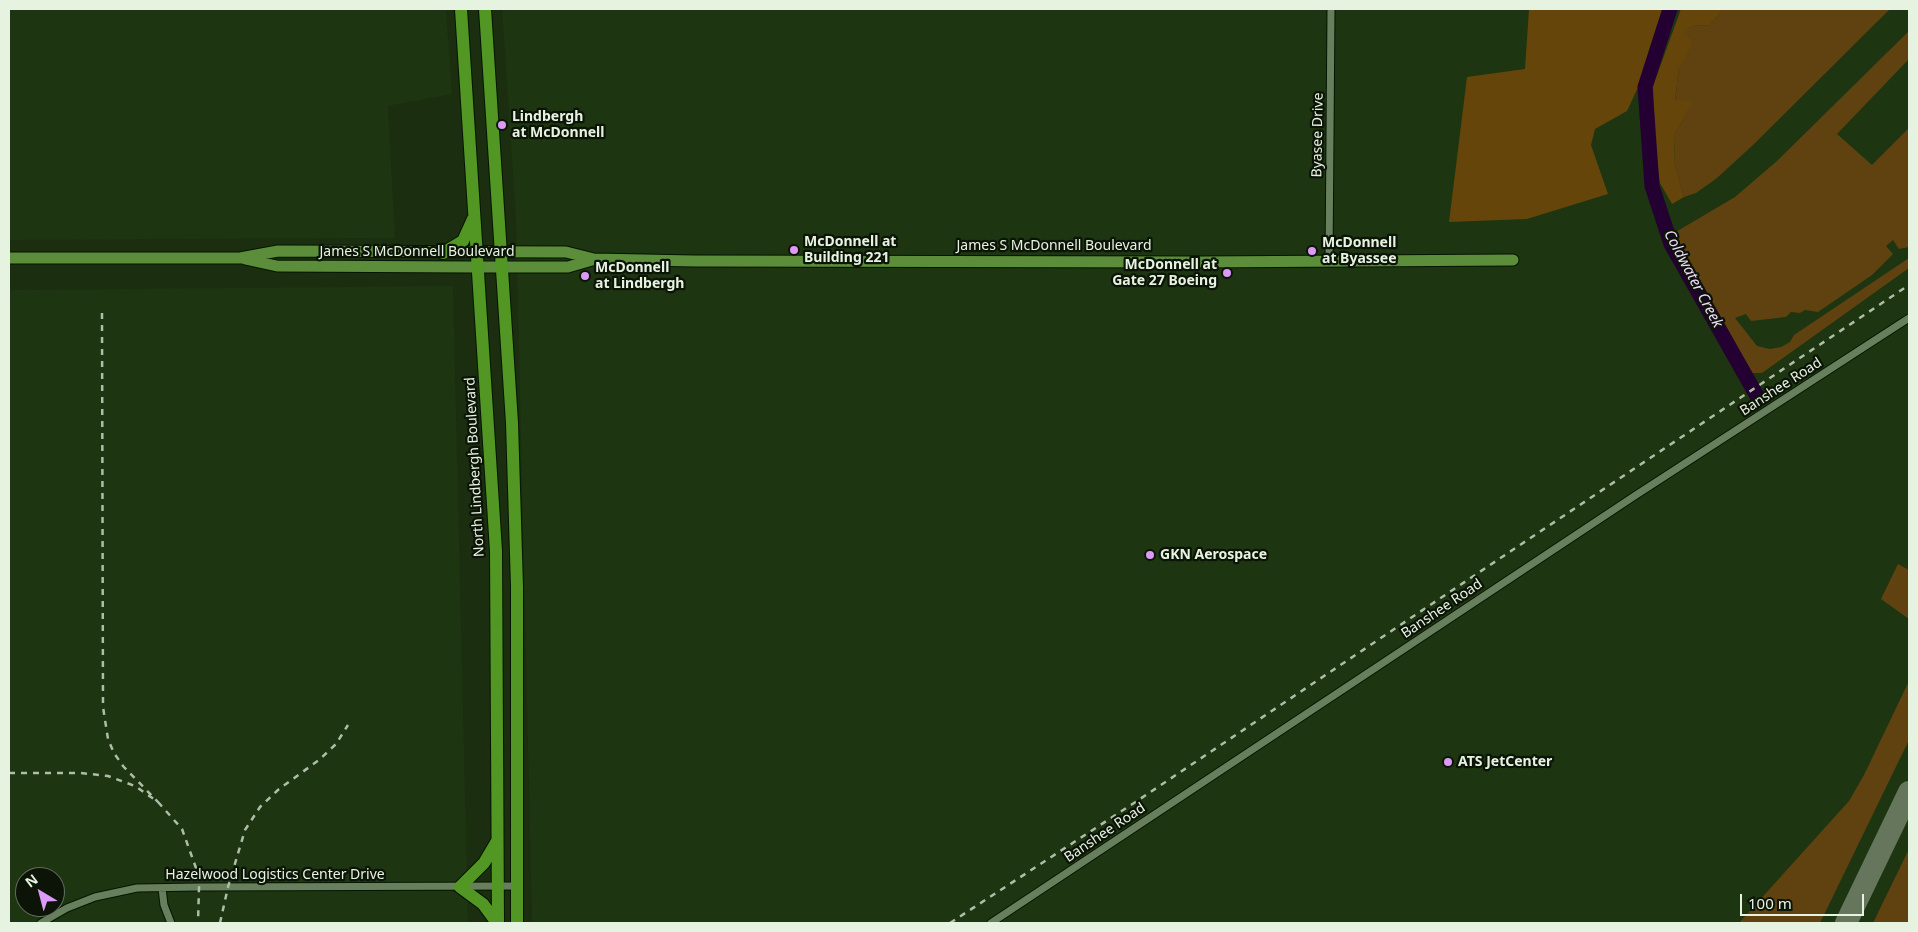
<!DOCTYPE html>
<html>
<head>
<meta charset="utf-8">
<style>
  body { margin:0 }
  #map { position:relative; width:1918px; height:932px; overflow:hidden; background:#1b2e10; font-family:"Noto Sans",sans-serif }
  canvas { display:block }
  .frame { position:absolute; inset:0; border:10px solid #e7f3e1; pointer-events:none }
  .north { position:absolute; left:15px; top:867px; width:50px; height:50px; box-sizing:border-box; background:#0b1407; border:1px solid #636d5e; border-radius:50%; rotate:323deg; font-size:14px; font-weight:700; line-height:20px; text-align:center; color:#e7f3e1 }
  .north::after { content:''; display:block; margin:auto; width:18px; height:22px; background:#db9af6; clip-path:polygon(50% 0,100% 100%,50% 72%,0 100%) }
  .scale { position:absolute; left:1740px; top:894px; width:124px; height:22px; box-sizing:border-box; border:2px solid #e7f3e1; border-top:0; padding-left:6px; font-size:15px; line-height:18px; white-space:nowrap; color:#e7f3e1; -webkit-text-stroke:4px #0b1407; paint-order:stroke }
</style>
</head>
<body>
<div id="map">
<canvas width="1918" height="932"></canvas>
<div class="frame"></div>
<div class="north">N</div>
<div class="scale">100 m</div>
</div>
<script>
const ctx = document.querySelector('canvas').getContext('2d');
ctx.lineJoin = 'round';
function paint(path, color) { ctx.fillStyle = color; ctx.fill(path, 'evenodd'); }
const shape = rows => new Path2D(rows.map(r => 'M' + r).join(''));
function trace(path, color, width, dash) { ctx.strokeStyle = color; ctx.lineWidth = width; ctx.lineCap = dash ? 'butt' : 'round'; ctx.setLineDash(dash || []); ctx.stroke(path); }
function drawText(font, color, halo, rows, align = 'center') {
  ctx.font = font + ' "Noto Sans",sans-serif'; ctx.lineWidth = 4.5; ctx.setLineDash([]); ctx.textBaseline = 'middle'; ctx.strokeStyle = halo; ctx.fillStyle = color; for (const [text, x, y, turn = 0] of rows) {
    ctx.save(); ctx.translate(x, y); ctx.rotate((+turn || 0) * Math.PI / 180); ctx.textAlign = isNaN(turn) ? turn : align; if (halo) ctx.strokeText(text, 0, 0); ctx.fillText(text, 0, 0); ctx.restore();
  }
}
const built = shape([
  [9,9,446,9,452,94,388,106,395,238,9,240],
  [502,9,1909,9,1909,923,532,923,516,220],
  [453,286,468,923,9,923,9,290],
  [25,877,55,877,55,907,25,907]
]);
const green = shape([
  [1723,9,1890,9,1753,145,1717,178,1696,193,1684,197,1674,161,1675,133,1685,117,1690,101,1675,101,1679,68,1690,38,1682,32,1692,26,1710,25],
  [1909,31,1909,59,1837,134,1872,165,1909,128,1909,247,1899,249,1893,240,1886,246,1893,254,1872,275,1818,312,1805,310,1800,313,1791,312,1786,317,1751,321,1746,314,1735,318,1757,346,1770,349,1781,347,1790,342,1794,335,1909,258,1909,268,1762,373,1751,373,1674,233,1735,197,1777,161],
  [1898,564,1909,570,1909,619,1881,599],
  [1909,681,1909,740,1820,923,1739,923,1849,801,1864,775],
  [1909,849,1909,923,1873,923]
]);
const forest = shape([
  [1529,9,1665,9,1640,83,1627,111,1595,129,1591,145,1608,194,1527,219,1449,222,1467,77,1525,69],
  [1681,9,1723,9,1710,25,1692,26,1683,32,1690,38,1692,44,1679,68,1675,100,1691,101,1685,117,1675,133,1674,161,1684,197,1672,204,1660,183,1655,149,1653,86]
]);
const river = shape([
  [1670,9,1645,87,1652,186,1671,244,1757,396]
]);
const taxiway = shape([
  [1846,923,1909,792]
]);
const street = shape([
  [1329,262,1331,9],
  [162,888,164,905,171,923],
  [41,923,67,908,95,897,137,888,199,887,517,886],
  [991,923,1636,495,1909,318]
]);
const primary = shape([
  [9,258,240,258,278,251,566,252,594,259,694,261,1198,262,1513,260],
  [245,259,277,266,471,267,568,267,592,260]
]);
const highway = shape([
  [461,9,496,551,498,923],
  [485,9,512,423,517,587,517,923],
  [443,253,463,241,473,219],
  [497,923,483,904,460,887,484,863,497,841]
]);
const rail = shape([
  [102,313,103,707,108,739,114,753,123,766,158,802],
  [9,773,81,773,108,776,135,786,158,802,182,829,196,868,199,887,198,923],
  [220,923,228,887,245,830,260,807,279,789,319,760,336,744,348,725],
  [950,923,1134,803,1909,285]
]);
const markers = [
  [502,125,5,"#db9af6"],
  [794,250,5,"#db9af6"],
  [1312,251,5,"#db9af6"],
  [1227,273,5,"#db9af6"],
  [585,276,5,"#db9af6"],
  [1150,555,5,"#db9af6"],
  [1448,762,5,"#db9af6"]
];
const poiNames = [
  ["Lindbergh",512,117],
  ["at McDonnell",512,133],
  ["McDonnell at",804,242],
  ["Building 221",804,258],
  ["McDonnell",1322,243],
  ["at Byassee",1322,259],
  ["McDonnell at",1217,265,"right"],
  ["Gate 27 Boeing",1217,281,"right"],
  ["McDonnell",595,268],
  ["at Lindbergh",595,284],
  ["GKN Aerospace",1160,555],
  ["ATS JetCenter",1458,762]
];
const streetNames = [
  ["Byasee Drive",1318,135,-89],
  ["James S McDonnell Boulevard",1054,246],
  ["James S McDonnell Boulevard",417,252],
  ["Banshee Road",1781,387,-33],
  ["North Lindbergh Boulevard",475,467,-93],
  ["Banshee Road",1442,609,-34],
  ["Banshee Road",1105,833,-34],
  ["Hazelwood Logistics Center Drive",275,875]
];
const waterNames = [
  ["Coldwater Creek",1693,279,62]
];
paint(built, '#1d3510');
paint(green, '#604210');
paint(forest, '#66450a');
trace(river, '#240032', 15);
trace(taxiway, '#65765c', 22);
trace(street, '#051600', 9);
trace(primary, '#051600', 13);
trace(highway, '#051600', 14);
trace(street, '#687f5d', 7);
trace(primary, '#5b8d3a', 11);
trace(highway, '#529623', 12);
trace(rail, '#afbda8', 2.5, [6, 6]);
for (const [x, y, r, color] of markers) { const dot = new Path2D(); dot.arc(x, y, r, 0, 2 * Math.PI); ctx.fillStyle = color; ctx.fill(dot); trace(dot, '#0b1407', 2); }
drawText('bold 14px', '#e7f3e1', '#0b1407', poiNames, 'left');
drawText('14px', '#e7f3e1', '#0b1407', streetNames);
drawText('italic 15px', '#f1d9fc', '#0b1407', waterNames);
</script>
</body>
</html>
